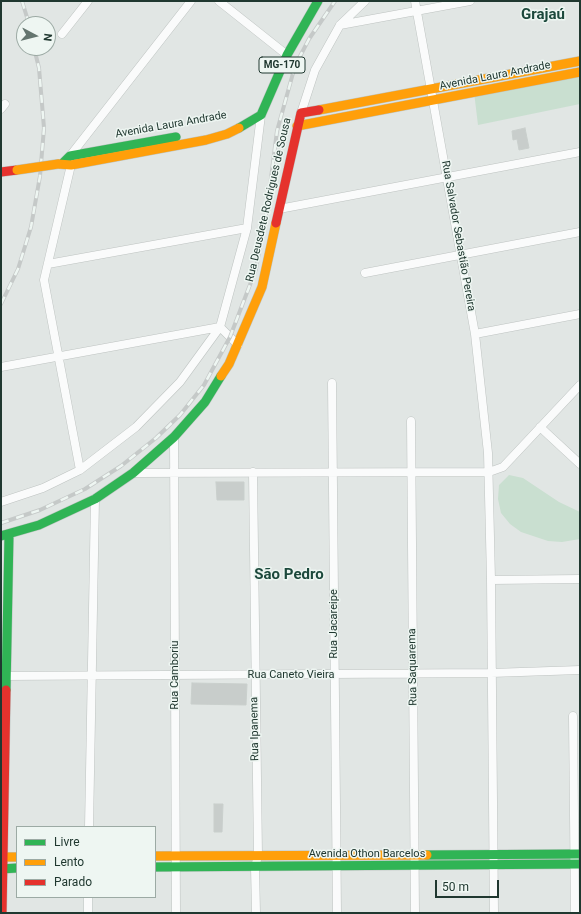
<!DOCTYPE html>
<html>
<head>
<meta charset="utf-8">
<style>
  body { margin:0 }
  #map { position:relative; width:581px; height:914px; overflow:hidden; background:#e1e6e4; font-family:Roboto,sans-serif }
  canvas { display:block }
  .frame { position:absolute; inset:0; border:2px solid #203830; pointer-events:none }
  .legend { position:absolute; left:16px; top:826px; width:140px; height:72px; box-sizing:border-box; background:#eef6f2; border:1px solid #9caaa4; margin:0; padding:5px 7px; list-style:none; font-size:12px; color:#203830 }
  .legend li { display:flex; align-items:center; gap:8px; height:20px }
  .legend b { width:20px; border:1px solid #9caaa4 }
  .north { position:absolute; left:16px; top:16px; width:40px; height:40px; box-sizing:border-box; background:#eef6f2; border:1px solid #9caaa4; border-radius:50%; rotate:97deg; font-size:11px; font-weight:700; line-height:16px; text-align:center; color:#203830 }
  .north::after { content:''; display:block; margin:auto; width:14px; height:18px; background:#64756f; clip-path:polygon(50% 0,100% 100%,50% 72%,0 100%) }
  .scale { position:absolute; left:435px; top:880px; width:64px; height:18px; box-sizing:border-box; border:2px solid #203830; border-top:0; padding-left:5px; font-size:12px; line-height:14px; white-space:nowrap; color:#203830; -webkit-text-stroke:3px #eef6f2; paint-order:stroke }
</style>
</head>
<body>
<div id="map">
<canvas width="581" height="914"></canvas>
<div class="frame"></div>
<ul class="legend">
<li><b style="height:5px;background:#30b455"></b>Livre</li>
<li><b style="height:5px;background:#ff9f0a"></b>Lento</li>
<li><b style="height:5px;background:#e5322d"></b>Parado</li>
</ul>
<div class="north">N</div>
<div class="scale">50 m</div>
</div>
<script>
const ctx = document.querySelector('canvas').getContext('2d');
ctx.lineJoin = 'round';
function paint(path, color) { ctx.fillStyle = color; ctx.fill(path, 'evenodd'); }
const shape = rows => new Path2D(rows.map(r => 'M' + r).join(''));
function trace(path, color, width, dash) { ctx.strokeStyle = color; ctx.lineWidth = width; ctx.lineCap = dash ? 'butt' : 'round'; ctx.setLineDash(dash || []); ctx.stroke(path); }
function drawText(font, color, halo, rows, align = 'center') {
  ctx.font = font + ' Roboto,sans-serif'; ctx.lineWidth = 3; ctx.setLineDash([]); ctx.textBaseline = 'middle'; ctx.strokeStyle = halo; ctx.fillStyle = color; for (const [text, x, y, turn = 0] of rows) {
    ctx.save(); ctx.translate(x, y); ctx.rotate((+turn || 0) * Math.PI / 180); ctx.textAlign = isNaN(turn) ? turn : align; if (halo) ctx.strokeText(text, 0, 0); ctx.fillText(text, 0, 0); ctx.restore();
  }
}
const green = shape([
  [580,72,580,104,478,125,474,92],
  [509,475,523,478,559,502,580,512,580,539,562,542,548,541,521,532,510,524,501,513,498,499,499,485]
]);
const building = shape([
  [525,128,529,148,519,150,517,139,513,140,512,131,525,128],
  [216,482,244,482,244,500,217,500,216,482],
  [192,683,247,684,246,705,191,704,192,683],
  [214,804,223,804,222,832,214,832,214,804]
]);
const street = shape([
  [219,1,287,55],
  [415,1,475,334,488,453,491,580,494,913],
  [340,25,470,1],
  [62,34,88,1],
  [1,109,5,104],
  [301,113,315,70,340,25,365,1],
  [279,209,580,152],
  [48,264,247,228],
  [365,273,580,232],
  [475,334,580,314],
  [1,367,220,327,238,345],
  [332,383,337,913],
  [411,421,415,913],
  [540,427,580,464],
  [174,437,176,913],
  [80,470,44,280,71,165,70,156,191,1],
  [253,472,258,856,255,867,256,913],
  [133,473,489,472,503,467,580,385],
  [1,502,43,488,80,470,136,427,180,382,220,327,247,228,261,115],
  [491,580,580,579],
  [3,676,491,673,580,670],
  [573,716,575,913],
  [89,827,95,499],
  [88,913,88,897]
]);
const fast = shape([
  [239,128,261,115,287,55,318,1],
  [63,163,70,156,176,137],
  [1,536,39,525,95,499,133,473,174,437,205,402,221,376],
  [6,690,9,535],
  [427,855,580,854],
  [155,867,580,864],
  [1,869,17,868]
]);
const slow = shape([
  [319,110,580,61],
  [297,126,580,72],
  [58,164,71,165,206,140,227,134,239,128],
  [221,376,229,364,262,287,276,223],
  [155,856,427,855],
  [1,857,17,857]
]);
const jam = shape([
  [1,172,17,170],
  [276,223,301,113,319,110],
  [2,913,6,690]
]);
const rail = shape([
  [22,1,29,24],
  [1,304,18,269,31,227,40,176,44,128,39,68,34,48],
  [1,523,40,510,85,489,121,466,156,438,180,415,204,385,230,337,256,269,268,202,277,131,295,66,309,39,335,1]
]);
const slowBridge = shape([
  [17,170,58,164]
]);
const shields = [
  [282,65,46]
];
const shieldNames = [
  ["MG-170",282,65]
];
const streetNames = [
  ["Avenida Laura Andrade",495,76,-11],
  ["Avenida Laura Andrade",171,125,-10],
  ["Rua Deusdete Rodrigues de Sousa",269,200,-77],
  ["Rua Salvador Sebastião Pereira",458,236,80],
  ["Rua Jacareipe",334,624,-90],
  ["Rua Saquarema",413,667,-91],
  ["Rua Camboriu",175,675,-90],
  ["Rua Caneto Vieira",291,675],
  ["Rua Ipanema",255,729,-91],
  ["Avenida Othon Barcelos",367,854]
];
const districtNames = [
  ["Grajaú",543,15],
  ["São Pedro",289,575]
];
paint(green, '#c9dfd0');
paint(building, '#c8cdcb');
trace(building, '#c9cfcc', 1);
trace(street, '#bec3c1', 9);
trace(fast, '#bdc4c1', 10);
trace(slow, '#bdc4c1', 10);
trace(jam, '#bdc4c1', 10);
trace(street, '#fafbfb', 8);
trace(fast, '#30b455', 9);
trace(slow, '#ff9f0a', 9);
trace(jam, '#e5322d', 9);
trace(rail, '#c5c9c8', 4);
trace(rail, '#eef6f2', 2.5, [8]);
trace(slowBridge, '#bbc3c0', 10, []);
trace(slowBridge, '#ff9f0a', 9);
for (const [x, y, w] of shields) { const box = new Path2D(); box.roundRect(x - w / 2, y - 8, w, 16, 3); ctx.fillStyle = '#eef6f2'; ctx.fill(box); trace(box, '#203830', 1); }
drawText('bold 10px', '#203830', null, shieldNames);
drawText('11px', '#203830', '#eef6f2', streetNames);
drawText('bold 15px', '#1c493c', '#eef6f2', districtNames);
</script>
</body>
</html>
